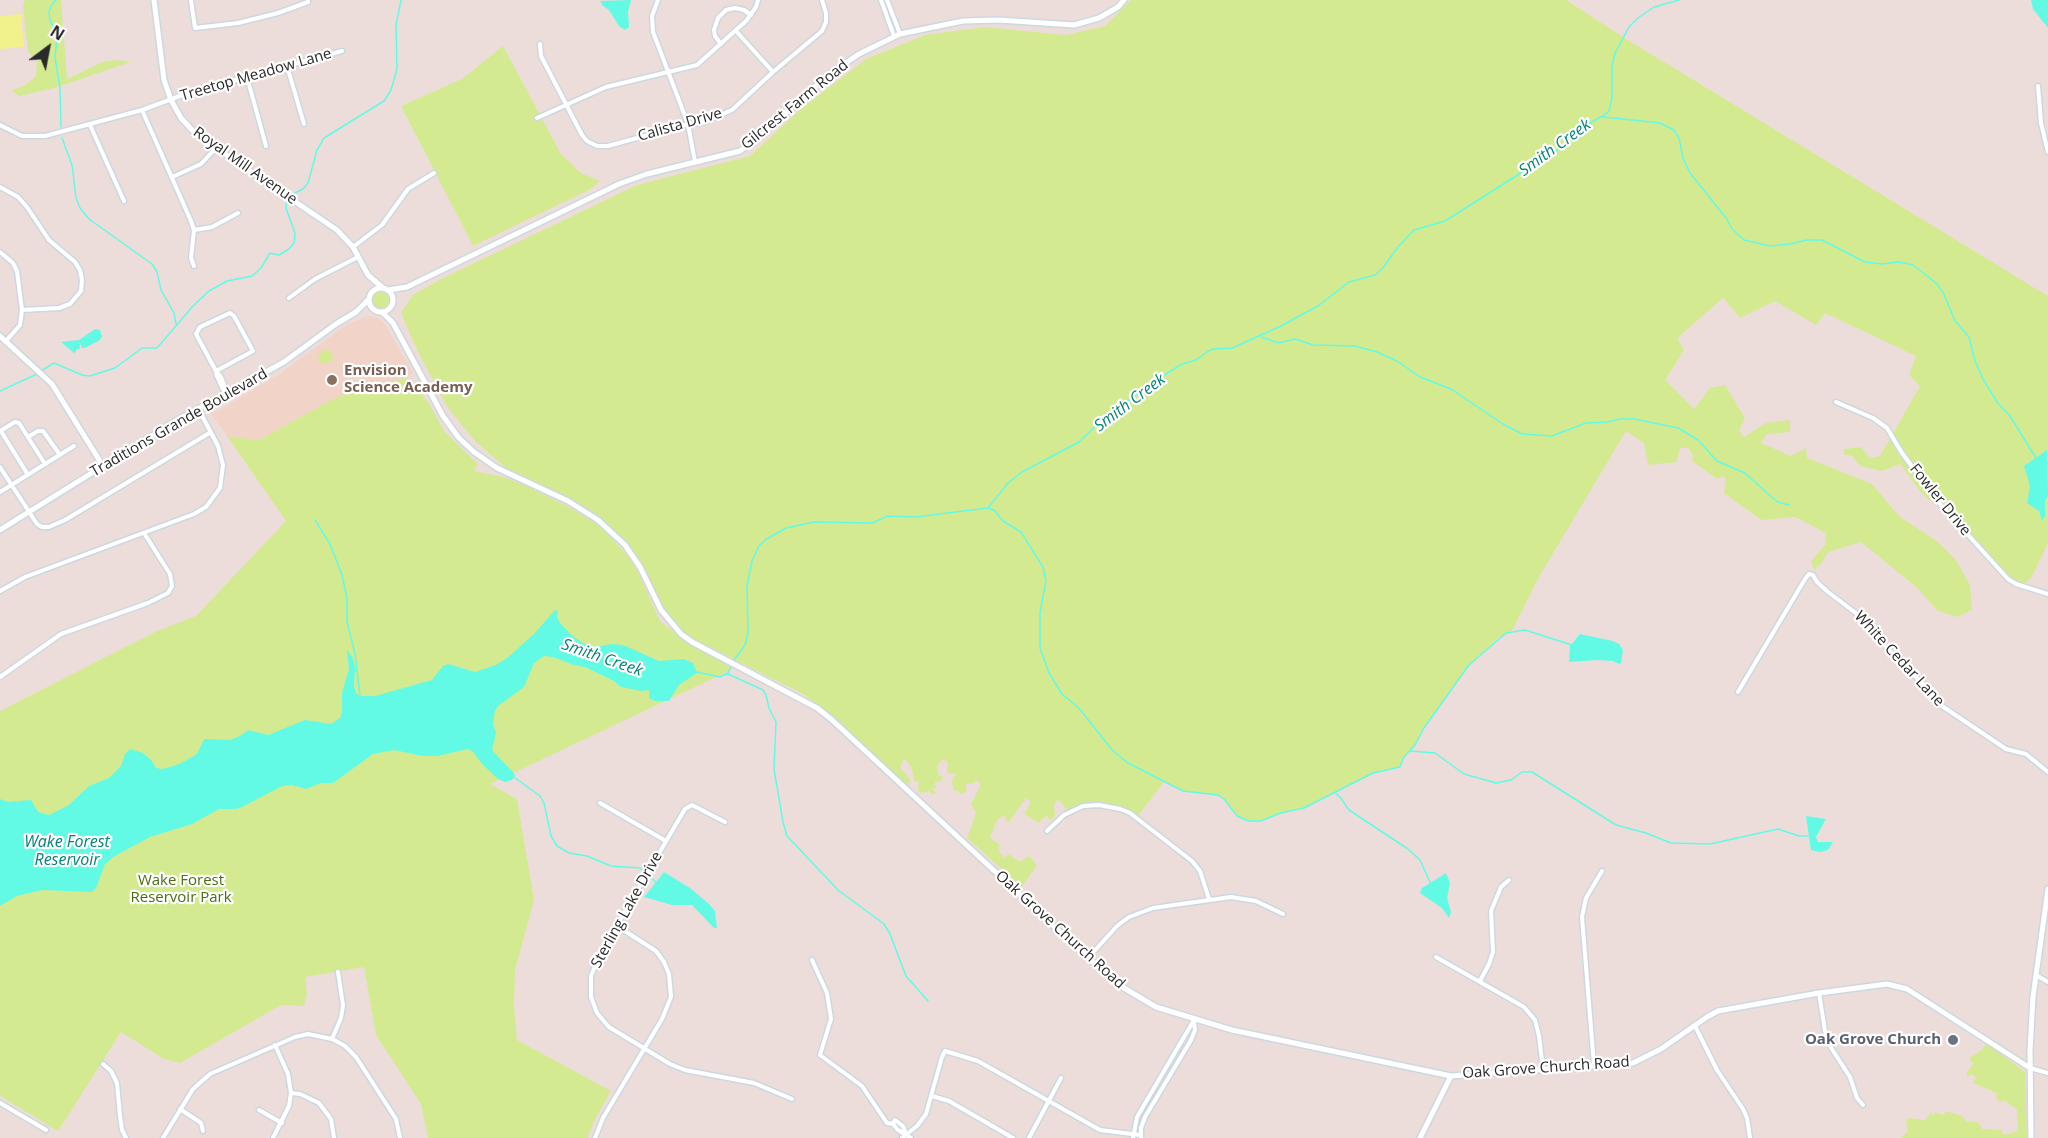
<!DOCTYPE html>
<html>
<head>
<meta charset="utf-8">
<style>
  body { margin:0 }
  #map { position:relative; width:2048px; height:1138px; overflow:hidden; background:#edddda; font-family:"Open Sans",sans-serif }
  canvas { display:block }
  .north { position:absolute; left:18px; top:18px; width:60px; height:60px; -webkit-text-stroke:4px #fff; paint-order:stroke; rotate:32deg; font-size:16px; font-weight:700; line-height:24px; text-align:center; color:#2a2a2a }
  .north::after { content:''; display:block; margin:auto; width:21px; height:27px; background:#2a2a2a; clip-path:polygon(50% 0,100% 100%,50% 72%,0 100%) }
</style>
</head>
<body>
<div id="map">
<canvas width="2048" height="1138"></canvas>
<div class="north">N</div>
</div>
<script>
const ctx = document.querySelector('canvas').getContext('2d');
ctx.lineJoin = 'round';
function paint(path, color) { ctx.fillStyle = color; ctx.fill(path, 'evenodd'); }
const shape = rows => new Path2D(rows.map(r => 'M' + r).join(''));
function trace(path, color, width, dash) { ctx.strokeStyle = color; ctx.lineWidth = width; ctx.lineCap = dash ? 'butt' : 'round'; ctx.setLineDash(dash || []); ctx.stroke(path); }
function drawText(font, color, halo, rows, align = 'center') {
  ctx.font = font + ' "Open Sans",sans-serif'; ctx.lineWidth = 4.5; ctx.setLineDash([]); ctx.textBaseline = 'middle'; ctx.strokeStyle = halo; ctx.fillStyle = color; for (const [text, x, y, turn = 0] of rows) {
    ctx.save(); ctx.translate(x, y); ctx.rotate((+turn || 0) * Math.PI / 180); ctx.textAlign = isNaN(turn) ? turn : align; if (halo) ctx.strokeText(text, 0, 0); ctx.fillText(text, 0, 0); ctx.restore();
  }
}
const education = shape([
  [369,316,378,318,385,324,413,373,407,377,335,398,259,440,227,436,210,413,220,410,278,375,348,324]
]);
const green = shape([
  [25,0,61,0,67,79,102,62,116,60,131,62,54,88,19,96,11,90,24,86,36,76,37,60,28,52,23,7],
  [1131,0,1566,0,1623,37,2048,296,2048,543,2031,578,2021,586,2016,584,1945,511,1923,495,1900,464,1882,471,1860,466,1852,456,1844,454,1844,449,1861,447,1870,458,1880,456,1920,386,1909,375,1916,356,1825,313,1816,325,1775,301,1740,318,1723,298,1677,338,1684,350,1665,380,1694,409,1710,388,1725,385,1745,418,1739,431,1744,437,1766,423,1790,420,1790,432,1767,434,1761,443,1791,456,1806,448,1807,458,1872,484,1900,517,1937,541,1956,560,1970,585,1972,610,1957,617,1938,611,1916,587,1861,542,1828,552,1821,564,1814,570,1811,561,1825,545,1826,533,1795,517,1761,520,1724,493,1726,478,1723,476,1717,479,1692,461,1693,455,1688,448,1680,448,1677,462,1648,465,1644,443,1626,431,1539,577,1512,631,1499,637,1469,665,1424,728,1415,745,1404,757,1400,767,1373,774,1304,808,1253,822,1237,816,1224,799,1218,795,1183,791,1164,782,1136,818,1120,809,1092,805,1069,812,1059,800,1056,801,1054,806,1055,816,1050,821,1046,815,1039,823,1024,814,1031,802,1026,798,1008,823,1004,815,997,820,990,837,1000,845,998,850,1005,858,1009,854,1019,862,1029,856,1037,865,1022,887,967,838,976,813,971,805,981,784,976,780,974,783,966,784,966,791,963,794,954,790,951,782,956,774,947,773,948,762,943,759,937,766,938,774,943,777,940,782,936,781,934,785,937,787,933,789,936,793,932,794,929,791,921,793,918,791,919,782,918,780,915,782,911,767,904,758,900,768,910,779,908,787,841,723,805,695,701,643,684,632,669,616,638,558,624,541,583,507,506,468,475,441,448,408,418,352,401,313,412,296,439,280,637,185,750,156,801,109,866,59,925,35,985,27,1066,35,1105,26],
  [503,46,561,154,581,173,600,181,591,189,473,246,401,106,462,79],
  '373 300a8 8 0 1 1 16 0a8 8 0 1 1-16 0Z',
  [326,348,334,356,331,362,319,363,318,357],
  [407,377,428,402,445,432,478,464,474,471,504,477,526,486,569,507,594,522,606,532,627,555,637,570,660,621,688,643,727,663,726,665,733,669,490,784,517,799,534,900,515,970,514,1007,517,1040,611,1091,593,1123,588,1138,428,1138,421,1104,376,1035,364,967,305,977,307,993,304,1006,281,1005,180,1063,164,1059,121,1032,58,1131,0,1096,0,711,155,632,196,616,286,521,227,436,259,440,335,398],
  [1986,1043,2025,1072,2027,1138,1901,1138,1908,1131,1906,1122,1908,1118,1926,1120,1930,1113,1934,1115,1935,1112,1943,1115,1947,1111,1962,1116,1967,1122,1978,1122,1982,1129,2001,1130,2003,1135,2016,1132,2018,1128,2017,1110,2005,1100,2001,1102,1997,1100,1996,1093,1973,1083,1976,1077,1971,1074,1968,1077,1966,1074,1973,1064,1969,1058,1982,1050]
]);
const pitch = shape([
  [21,14,24,47,0,49,0,16]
]);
const water = shape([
  [631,0,628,12,629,27,625,30,619,26,609,10,603,6,600,1],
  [2031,0,2048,0,2048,28,2033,9],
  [95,329,100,330,102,336,100,340,85,348,82,348,80,343,79,343,80,349,76,349,76,352,74,353,61,342,79,340],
  [2047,450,2048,496,2045,501,2045,516,2042,521,2039,511,2027,503,2030,486,2024,466],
  [555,610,558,611,557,618,561,624,571,635,583,643,595,647,612,644,623,645,659,661,684,659,693,663,697,673,679,685,669,701,655,701,649,698,649,690,641,691,621,687,614,681,585,667,574,665,553,657,544,656,534,663,524,687,498,706,495,711,493,724,496,733,492,750,512,771,515,775,512,780,505,782,498,779,483,765,473,752,468,749,437,756,423,756,394,750,373,754,333,783,321,783,306,789,292,785,282,786,242,807,236,809,219,809,192,824,150,837,113,857,105,864,96,888,92,892,42,890,17,896,0,906,0,799,8,802,31,800,38,812,49,815,69,805,89,786,109,778,121,766,125,754,130,749,143,753,151,760,156,768,162,769,177,765,194,756,198,752,204,739,230,740,240,736,248,730,268,735,305,720,331,724,340,718,342,713,342,693,349,669,347,650,353,658,355,668,354,686,356,693,360,696,375,696,432,680,443,666,448,664,475,672,496,665,507,658,534,634],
  [1580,634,1613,641,1619,644,1623,650,1621,663,1619,664,1613,661,1598,660,1569,662,1570,646],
  [1806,816,1826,819,1816,837,1818,842,1833,842,1828,850,1820,852,1811,850],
  [664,872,690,888,709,904,715,911,717,928,714,928,692,905,672,905,644,897],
  [1446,873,1450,883,1447,898,1451,912,1449,918,1442,908,1420,893,1422,888]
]);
const stream = shape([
  [56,0,51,6,49,12,50,20,57,36,55,57,60,88,61,127],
  [1604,117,1660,123,1674,130,1679,138,1683,158,1690,173,1726,218,1732,229,1744,240,1770,246,1790,244,1807,240,1822,240,1865,262,1882,264,1899,262,1913,265,1936,283,1943,292,1955,321,1969,337,1975,361,1983,379,1997,402,2010,416,2036,458],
  [62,138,72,165,76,198,80,208,89,219,152,264,157,272,161,290,174,313,176,324],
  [291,195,303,189,308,183,317,150,324,138,384,101,391,90,397,69,396,25,401,0],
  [1261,337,1279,343,1295,339,1313,345,1355,346,1377,352,1397,361,1420,377,1451,389,1503,424,1522,434,1552,436,1586,423,1608,422,1620,419,1635,419,1678,428,1698,440,1717,461,1745,473,1769,495,1778,502,1789,505],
  [41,371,54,363,82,375,90,376,115,368,142,348,157,348,193,306,209,291,227,281,252,276,261,268,270,253,279,255,289,249,294,243,295,233,286,208,287,199],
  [0,391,37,374],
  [989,508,995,511,1003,521,1021,532,1043,567,1046,581,1040,612,1040,648,1049,673,1062,694,1079,708,1113,751,1128,763,1183,791,1218,795,1224,799,1237,816,1249,821,1261,821,1280,813,1304,808,1373,773,1400,767,1404,757,1415,745,1424,728,1469,665,1506,633,1525,630,1572,645],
  [315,520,330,544,342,575,347,598,347,621,355,654,360,696],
  [734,660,745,645,748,633,747,586,752,561,759,546,765,540,786,528,814,522,873,523,887,516,915,517,988,508,1008,483,1022,472,1079,442,1102,420,1155,381,1182,364,1196,360,1207,352,1213,349,1232,348,1279,327,1318,306,1349,282,1375,275,1382,269,1398,247,1414,230,1445,221,1562,147,1586,125,1603,116,1609,111,1612,98,1612,66,1615,53,1629,27,1638,18,1654,7,1679,0],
  [697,672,720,677,728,673,731,667],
  [728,674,763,690,766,695,769,708,776,722,774,769,783,822,787,836,838,890,884,924,890,934,906,976,928,1001],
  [1410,751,1435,753,1464,774,1496,783,1511,780,1522,772,1532,772,1616,825,1646,833,1671,843,1710,844,1778,829,1799,836,1808,836],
  [514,777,540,796,544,803,551,836,557,846,569,853,587,856,611,866,640,868,657,883],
  [1336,794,1340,797,1349,810,1408,849,1420,860,1430,882]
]);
const street = shape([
  [191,0,195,28,238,23,278,13,308,2,308,0],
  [658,0,652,16,653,32,688,124,695,162],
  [881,0,894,36],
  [887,0,900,34],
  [736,31,773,72],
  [540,44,541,56,582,135,587,141,597,146,608,146,688,124,702,123,732,110,773,72,822,31,826,22,826,13,822,0],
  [721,44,715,36,714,30,718,18,726,10,735,8,744,10,751,15],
  [287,66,304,124],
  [247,77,266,146],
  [2038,86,2041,123,2048,152],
  [142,110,191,221,194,230,191,258,194,266],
  [537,118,606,87,697,65,746,21,756,7,758,0],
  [0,125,22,136,45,136,142,110,188,93,342,51],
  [90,125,124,201],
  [172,177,201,164,216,148],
  [0,187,18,197,27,207,49,240,75,262,80,270,82,280,81,291,70,304,59,308,22,310],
  [194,230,212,227,238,213],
  [353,247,382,225,408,189,434,173],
  [0,252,13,263,17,271,22,310,20,325,6,341],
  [289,298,315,279,358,257],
  [216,371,253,351,234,316,230,313,200,327,196,334,216,371,221,377,227,393],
  [216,374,223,389,227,393],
  [1836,402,1873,418,1887,428,1902,453,1940,504,2008,579,2016,584,2048,594],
  [0,431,15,422,19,423,45,464],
  [1,431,28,475],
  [28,437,38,431,43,431,60,455],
  [0,467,37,524,42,527,49,527,65,520,211,432],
  [0,492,74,446],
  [0,591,25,577,194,514,206,507,220,488,223,465,218,446,198,408],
  [0,677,61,634,148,603,168,593,172,586,170,574,144,533],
  [1738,692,1805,579,1809,574,1813,575,1817,582,1828,592,1865,620,1886,647,1927,688,1936,702,2006,749,2026,754,2048,772],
  [600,803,666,841],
  [725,822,692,805,685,809,601,952,591,976,591,997,597,1013,609,1027,670,1064,685,1070,754,1083,792,1099],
  [1047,831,1064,815,1083,806,1099,805,1120,809,1130,813,1192,861,1200,871,1209,899],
  [1436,957,1524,1007,1535,1020,1539,1036,1543,1069],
  [1088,958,1117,926,1129,917,1153,908,1231,897,1256,901,1283,914],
  [812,960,827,993,831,1019,820,1055,862,1086,887,1123,893,1124],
  [2036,975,2048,982],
  [1480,981,1489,964,1493,952,1491,911,1501,887,1509,880],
  [1819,993,1825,1031,1830,1046,1850,1077,1857,1098,1863,1105],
  [1695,1026,1717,1070,1743,1109,1747,1118,1750,1138],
  [332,1039,341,1018,343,1005,338,972],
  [103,1064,111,1071,117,1083,120,1116,122,1130,126,1138],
  [1594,1065,1582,917,1586,898,1602,871],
  [2030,1068,2048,1073],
  [291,1093,300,1094,319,1103,331,1119,334,1138],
  [932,1096,949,1101,1013,1138],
  [0,1103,46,1130],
  [180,1109,201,1123,203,1131],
  [259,1110,282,1123],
  [906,1135,903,1126,895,1120,893,1124,898,1130,911,1138],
  [163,1138,193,1089,210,1074,295,1037,308,1034,332,1039,345,1046,356,1057,396,1119,400,1138],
  [273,1138,289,1106,291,1093,288,1074,275,1045],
  [595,1138,603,1118,662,1019,671,997,669,974,664,962,656,951,617,926],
  [902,1138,917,1126,926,1114,942,1057,945,1051,978,1061,1100,1130,1140,1135],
  [1029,1138,1061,1078],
  [1133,1138,1137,1117,1194,1020],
  [1141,1138,1141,1128,1145,1117,1191,1040,1195,1030,1194,1021]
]);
const secondary = shape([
  [154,0,164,80,171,100,181,118,192,130,216,148,337,230,353,247,368,275,383,288],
  '369 300a12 12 0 1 1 24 0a12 12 0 1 1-24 0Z',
  [388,290,407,287,619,184,647,174,740,151,765,132,792,106,834,71,859,54,900,34,963,21,999,20,1074,25,1099,18,1118,7,1124,0],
  [382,312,393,323,443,416,459,438,474,452,497,468,568,501,598,520,625,545,640,567,661,610,681,634,692,642,817,708,831,719,1088,958,1124,988,1156,1007,1232,1030,1451,1076,1633,1063,1661,1049,1707,1017,1718,1011,1819,993,1887,984,1907,989,2030,1068],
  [0,336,52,384,103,466],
  [0,530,174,422,284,362,336,324,356,312,369,299],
  [1420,1138,1451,1076],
  [2031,1138,2030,1050,2033,997,2048,889]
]);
const markers = [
  [332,380,6,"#8d6e63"],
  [1953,1040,6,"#6b7280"]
];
const streetNames = [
  ["Treetop Meadow Lane",256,75,-16],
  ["Gilcrest Farm Road",795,105,-39],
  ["Calista Drive",680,125,-16],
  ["Royal Mill Avenue",245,166,35],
  ["Traditions Grande Boulevard",179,423,-30],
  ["Fowler Drive",1940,500,51],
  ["White Cedar Lane",1899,659,47],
  ["Sterling Lake Drive",627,910,-61],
  ["Oak Grove Church Road",1060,930,42],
  ["Oak Grove Church Road",1546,1068,-4]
];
const educationNames = [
  ["Envision",344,371],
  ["Science Academy",344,388]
];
const parkNames = [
  ["Wake Forest",181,881],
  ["Reservoir Park",181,898]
];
const worshipNames = [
  ["Oak Grove Church",1941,1040]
];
const waterNames = [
  ["Smith Creek",1555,148,-36],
  ["Smith Creek",1130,403,-37],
  ["Smith Creek",602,658,19],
  ["Wake Forest",67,842],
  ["Reservoir",67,860]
];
paint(education, '#f1d3c8');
paint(green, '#d4ea91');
paint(pitch, '#f1f28b');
paint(water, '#62fae5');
trace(stream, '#62fae5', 1.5);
trace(street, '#ccd8e0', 7);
trace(secondary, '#ccd8e0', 8);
trace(street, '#fff', 4);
trace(secondary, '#fff', 5);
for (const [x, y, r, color] of markers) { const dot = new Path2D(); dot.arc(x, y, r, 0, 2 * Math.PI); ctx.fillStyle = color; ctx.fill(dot); trace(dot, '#fff', 2); }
drawText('15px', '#2a2a2a', '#fff', streetNames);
drawText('bold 15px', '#785e54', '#fff', educationNames, 'left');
drawText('15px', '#4b6e13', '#fff', parkNames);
drawText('bold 15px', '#5b616d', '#fff', worshipNames, 'right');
drawText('italic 16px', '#04827a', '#fff', waterNames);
</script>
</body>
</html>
